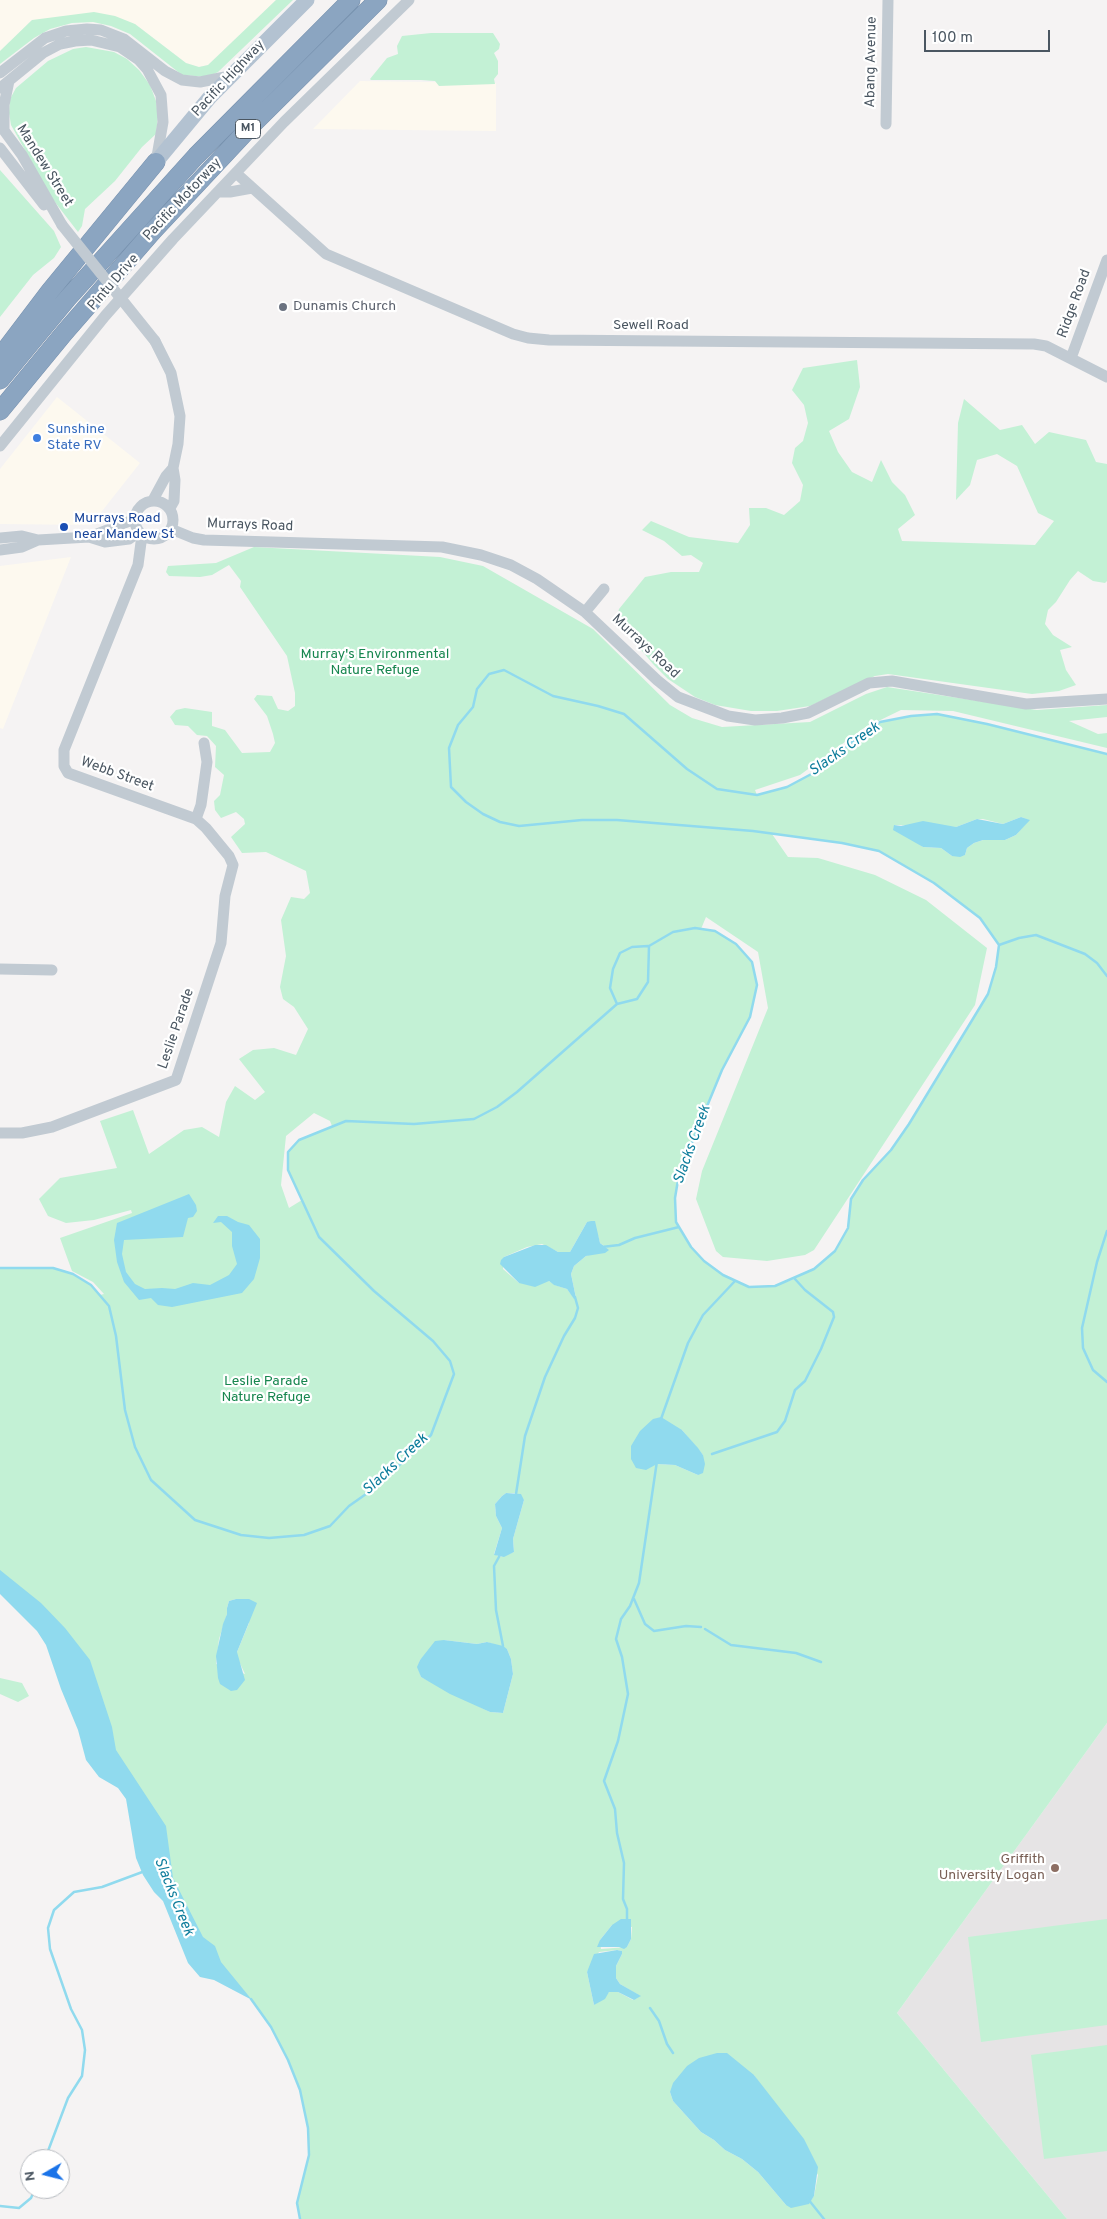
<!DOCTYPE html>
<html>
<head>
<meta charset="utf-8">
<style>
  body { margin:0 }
  #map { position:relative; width:1107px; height:2219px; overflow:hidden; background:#f5f3f3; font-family:Overpass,sans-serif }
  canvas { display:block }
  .north { position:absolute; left:20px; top:2149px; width:50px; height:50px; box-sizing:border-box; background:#fff; border:1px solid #b7bbc0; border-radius:50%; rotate:262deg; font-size:14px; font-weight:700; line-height:20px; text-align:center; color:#4a5661 }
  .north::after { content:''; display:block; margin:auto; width:18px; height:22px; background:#1a73e8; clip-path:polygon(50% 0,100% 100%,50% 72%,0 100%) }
  .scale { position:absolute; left:924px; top:30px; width:126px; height:22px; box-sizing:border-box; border:2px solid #4a5661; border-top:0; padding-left:6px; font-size:15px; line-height:18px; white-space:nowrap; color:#4a5661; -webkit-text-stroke:4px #fff; paint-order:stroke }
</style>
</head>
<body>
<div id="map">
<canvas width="1107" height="2219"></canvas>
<div class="north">N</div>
<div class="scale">100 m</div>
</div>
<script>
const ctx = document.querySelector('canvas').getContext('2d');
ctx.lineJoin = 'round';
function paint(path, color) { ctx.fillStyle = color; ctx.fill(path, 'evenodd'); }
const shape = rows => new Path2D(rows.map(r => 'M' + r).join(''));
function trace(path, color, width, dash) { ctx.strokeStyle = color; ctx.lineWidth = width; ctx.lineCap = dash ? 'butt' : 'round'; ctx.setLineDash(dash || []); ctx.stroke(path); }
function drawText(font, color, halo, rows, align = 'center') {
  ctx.font = font + ' Overpass,sans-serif'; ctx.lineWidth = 4.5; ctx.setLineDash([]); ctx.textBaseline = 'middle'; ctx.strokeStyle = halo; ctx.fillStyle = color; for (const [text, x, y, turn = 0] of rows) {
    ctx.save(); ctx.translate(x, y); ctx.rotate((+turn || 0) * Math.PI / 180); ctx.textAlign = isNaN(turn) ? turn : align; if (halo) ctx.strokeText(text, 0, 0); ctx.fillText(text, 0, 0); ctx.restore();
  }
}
const commercial = shape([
  [0,0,276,0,208,65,199,67,186,63,135,24,32,20,0,51],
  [360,81,496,83,496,131,313,129],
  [57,397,140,463,91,525,0,524,0,469],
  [71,557,3,729,0,728,0,566]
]);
const education = shape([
  [1107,1723,1107,2219,1067,2219,897,2013]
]);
const green = shape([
  [276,0,293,0,218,72,208,77,182,75,130,34,111,26,93,22,72,23,50,29,34,38,0,64,0,51,32,20,94,12,115,16,135,24,186,63,199,67,208,65],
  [431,33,493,33,500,44,499,49,494,53,498,61,498,74,494,79,495,84,439,86,435,81,421,80,371,80,370,79,387,58,398,54,397,46,402,36],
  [86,47,114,52,127,59,139,70,150,85,156,101,158,117,156,134,142,147,115,181,85,209,82,226,78,232,51,197,11,125,9,113,10,99,16,88,48,61,73,49],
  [0,170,54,231,61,247,54,258,33,275,0,317],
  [857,360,860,387,849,419,829,431,838,452,852,472,872,482,881,460,892,482,905,495,915,515,898,529,902,541,1035,545,1054,521,1038,513,1017,466,997,454,977,460,970,485,956,500,958,423,964,399,1000,430,1022,425,1035,444,1049,432,1086,440,1096,462,1107,464,1107,581,1105,583,1093,581,1078,571,1070,580,1056,602,1048,610,1045,624,1053,635,1072,647,1060,650,1066,670,1076,685,1059,691,1032,694,888,674,875,676,810,706,777,711,751,711,715,705,695,697,668,679,653,664,616,620,619,609,645,577,671,572,699,572,703,563,691,555,682,556,664,541,642,530,651,521,689,537,738,543,750,525,749,508,766,508,784,515,800,501,803,485,792,463,795,448,803,441,808,423,804,405,792,390,803,368],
  [254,547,440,557,483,566,593,629,670,705,692,718,722,727,810,722,866,694,887,687,1037,710,1107,705,1107,717,1069,721,1098,734,1107,733,1107,748,953,711,901,710,864,728,800,775,755,790,757,795,787,787,817,771,851,743,880,722,911,716,937,714,987,724,1107,754,1107,1723,897,2013,1067,2219,300,2219,297,2203,309,2155,308,2128,300,2090,288,2060,271,2027,252,2000,207,1965,62,1649,0,1582,0,1268,53,1268,73,1274,91,1285,100,1295,104,1294,93,1282,72,1271,60,1238,132,1213,131,1210,94,1220,66,1223,48,1216,39,1199,60,1178,117,1168,100,1121,133,1110,149,1154,184,1130,202,1127,219,1137,226,1102,235,1086,255,1100,265,1092,239,1059,253,1050,274,1048,296,1055,308,1029,294,1007,283,999,280,987,286,956,281,920,291,897,304,899,310,893,306,871,266,852,242,853,231,837,245,824,244,819,236,812,221,818,215,810,214,801,220,795,224,775,215,767,216,746,207,736,197,735,188,726,175,725,170,717,176,710,185,708,212,712,212,726,225,730,242,753,270,752,275,743,273,734,267,716,254,699,257,695,272,696,278,709,288,711,295,706,295,693,287,656,240,587,241,581,229,565,212,575,200,577,169,576,166,572,168,566,216,563],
  [1021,817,1029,820,1016,835,1005,840,983,840,974,843,967,848,965,855,952,856,941,848,923,847,894,825,956,827,977,819,983,819,1003,824],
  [772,834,842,843,879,851,934,883,980,918,999,945,996,967,988,994,909,1124,891,1150,863,1180,851,1199,848,1228,836,1251,814,1269,792,1280,775,1286,749,1287,723,1275,704,1261,691,1247,676,1222,675,1198,679,1174,722,1070,750,1017,757,985,752,962,736,944,715,931,701,929,706,917,758,952,768,1008,702,1171,696,1199,716,1251,723,1257,767,1261,805,1255,814,1250,975,1005,987,948,926,900,875,875,818,858,788,857],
  [314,1113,330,1121,332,1126,299,1140,288,1152,288,1170,302,1200,289,1208,281,1185,286,1136],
  [587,1222,598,1236,600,1243,607,1248,586,1256,574,1266,571,1274,576,1298,574,1298,567,1289,555,1285,549,1281,519,1283,503,1269,504,1257,527,1247,542,1244,558,1252,570,1252],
  [682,1430,703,1455,698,1475,675,1465,657,1464],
  [506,1493,516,1493,524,1500,513,1539,514,1552,500,1557,494,1554,502,1528,496,1516,495,1504,502,1496],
  [236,1599,249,1623,237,1652,237,1657,245,1674,216,1664,219,1639,227,1614,227,1608,229,1601],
  [444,1640,477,1644,487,1642,507,1649,511,1659,513,1674,503,1713,490,1712,421,1677,418,1667,420,1660],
  [612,1925,632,1927,631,1939,627,1947,601,1949,600,1940],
  [617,1950,622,1951,622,1954,616,1966,616,1978,620,1984,640,1996,633,2000,618,1992,609,1992,594,2005,587,1972,599,1952],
  [754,2075,818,2175,814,2196,808,2204,786,2205,758,2172,742,2159,725,2150,714,2140,701,2132,673,2101,670,2092],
  [0,1678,22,1683,29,1696,18,1702,0,1694],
  [1107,1919,1107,2025,981,2042,968,1937],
  [1107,2045,1107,2151,1044,2159,1031,2055]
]);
const water = shape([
  [1021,817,1030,820,1016,835,1005,840,983,840,974,843,967,848,965,855,960,857,952,856,941,848,923,847,893,830,894,825,901,826,923,821,956,827,977,819,1003,824],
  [189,1194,196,1205,197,1211,193,1217,188,1218,183,1237,124,1240,122,1254,126,1272,135,1284,145,1289,162,1288,175,1289,193,1283,210,1285,229,1275,237,1264,232,1246,232,1232,221,1222,213,1223,218,1216,227,1216,238,1222,249,1225,260,1239,260,1258,254,1279,242,1293,172,1307,158,1305,151,1298,139,1300,124,1282,117,1262,114,1240,117,1223],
  [591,1221,595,1221,600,1243,609,1250,605,1253,586,1256,574,1266,571,1274,576,1298,574,1299,567,1289,554,1285,549,1281,535,1287,519,1283,500,1264,501,1260,504,1257,535,1245,546,1245,558,1252,570,1252,587,1222],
  [661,1417,682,1430,698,1448,703,1455,705,1464,703,1473,698,1475,675,1465,657,1464,646,1470,636,1468,631,1459,631,1446,640,1431,653,1419],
  [506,1493,521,1494,524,1500,513,1539,514,1552,504,1557,494,1555,502,1528,496,1516,495,1504,502,1496],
  [0,1570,41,1603,65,1628,90,1660,112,1727,116,1750,166,1826,173,1878,203,1937,215,1946,221,1962,252,2000,214,1980,200,1977,188,1963,163,1901,154,1892,143,1875,136,1858,126,1799,118,1788,99,1777,86,1760,78,1730,61,1689,46,1645,37,1631,0,1594],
  [236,1599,249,1599,257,1603,237,1652,245,1680,237,1690,231,1691,220,1684,218,1678,216,1656,223,1624,227,1614,227,1608,229,1601],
  [444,1640,477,1644,487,1642,503,1646,507,1649,511,1659,513,1674,503,1713,490,1712,450,1694,421,1677,417,1667,420,1660,435,1641],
  [621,1919,631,1919,631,1939,627,1947,624,1949,619,1947,597,1947,600,1940,612,1925],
  [617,1950,622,1951,622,1954,616,1966,616,1978,620,1984,641,1996,634,2000,618,1992,609,1992,605,1999,594,2005,587,1972,594,1954],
  [717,2053,727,2053,754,2075,804,2139,818,2167,814,2196,809,2204,791,2208,786,2205,758,2172,742,2159,725,2150,714,2140,701,2132,673,2101,670,2092,673,2083,687,2066,699,2058]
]);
const stream = shape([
  [999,945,1019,938,1036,935,1085,954,1097,963,1107,976],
  [617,1004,610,988,613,969,620,953,632,947,648,946],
  [1107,1231,1097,1262,1082,1328,1083,1348,1093,1370,1107,1382],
  [602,1247,619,1245,635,1238,679,1227],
  [0,1268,53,1268,73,1274,91,1285,109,1306,116,1336,125,1410,135,1447,151,1480,195,1520,241,1535,269,1538,304,1535,330,1526,349,1506,376,1487,431,1435,454,1374,450,1361,433,1341,374,1291,319,1237,288,1170,288,1152,299,1140,346,1121,414,1124,474,1119,497,1107,517,1092,617,1004,637,999,648,982,649,946,673,932,695,928,715,931,736,944,752,962,757,985,750,1017,722,1070,679,1174,675,1198,676,1222,691,1247,704,1261,723,1275,749,1287,775,1286,814,1269,835,1251,848,1228,851,1199,863,1180,891,1150,909,1124,988,994,996,967,999,945,980,918,934,883,879,851,842,843,753,831,617,820,582,820,519,826,500,822,483,814,466,802,451,787,449,748,458,725,473,707,477,689,489,674,504,670,553,696,598,706,624,714,687,769,717,789,757,795,787,787,817,771,851,743,880,722,911,716,937,714,987,724,1107,754],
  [661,1419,688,1343,703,1315,735,1281],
  [712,1454,777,1432,785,1421,795,1390,805,1381,821,1349,834,1317,833,1312,805,1290,795,1279],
  [516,1494,525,1436,545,1377,564,1336,575,1318,578,1308,575,1297],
  [500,1555,494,1566,496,1610,503,1646],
  [634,1599,645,1624,654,1631,686,1626,701,1627],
  [705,1629,731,1645,796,1653,821,1662],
  [627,1921,627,1909,623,1899,624,1863,617,1833,615,1809,604,1781,618,1741,628,1694,622,1657,616,1639,621,1619,630,1606,639,1583,657,1461],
  [251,1999,271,2027,288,2060,300,2090,308,2128,309,2155,297,2203,300,2219],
  [650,2008,659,2021,667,2044,673,2053],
  [45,2159,68,2098,82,2076,85,2050,82,2030,71,2009,50,1949,48,1928,54,1910,74,1892,102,1887,145,1871],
  [808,2199,824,2219],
  [0,2206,19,2208,31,2198,35,2189]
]);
const minor = shape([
  [0,73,45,38,66,31,87,29,101,30,124,39,165,71,182,80,200,82,230,76],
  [0,88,43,53,60,44,75,41,91,40,120,47,139,60,147,69,161,95,163,122,156,162],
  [886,124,888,0],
  [0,125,22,155,62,225],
  [4,129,4,105,9,81],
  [0,148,44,205],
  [236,173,326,254,513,334,528,338,549,340,1034,344,1046,346,1107,377],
  [218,192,230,192,252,188],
  [155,341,171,373,180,416,178,444,173,468,175,480,174,501,170,508],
  [1071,358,1107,260],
  [0,446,105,316,173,239,284,122,409,0],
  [153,500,166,476,173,468],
  '135 520a19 19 0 1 1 38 0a19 19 0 1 1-38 0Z',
  [171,529,193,538,204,540,442,547,481,555,511,565,537,579,585,612,657,680,678,697,728,716,755,720,782,718,808,713,869,683,892,681,1026,704,1107,699],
  [89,537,135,519],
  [0,538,22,536,38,540,89,537,105,542,129,539,139,532],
  [0,550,22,547,38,540],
  [585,612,604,589],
  [196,819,201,805,207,762,204,743],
  [0,969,52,970],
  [0,1133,22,1133,52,1127,176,1080,221,943,225,896,233,865,229,856,206,828,196,819,68,773,64,766,64,750,138,565,142,535]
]);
const major = shape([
  [156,162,210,97,307,0]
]);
const highway = shape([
  [0,357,50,291,156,162],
  [0,380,67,299,196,156,351,0],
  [0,411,65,332,153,231,254,123,378,0]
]);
const minorBridge = shape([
  [62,225,155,341]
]);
const markers = [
  [283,307,5,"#6b7280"],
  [37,438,5,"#3f7fe0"],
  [64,527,5,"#1a4fb4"],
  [1055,1868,5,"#8d6e63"]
];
const shields = [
  [248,129,25]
];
const shieldNames = [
  ["M1",248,129]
];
const streetNames = [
  ["Abang Avenue",872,62,-89],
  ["Pacific Highway",229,79,-47],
  ["Mandew Street",44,166,58],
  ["Pacific Motorway",183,200,-47],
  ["Pintu Drive",114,283,-49],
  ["Ridge Road",1075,304,-70],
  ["Sewell Road",651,326],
  ["Murrays Road",250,526,2],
  ["Murrays Road",645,647,43],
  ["Webb Street",117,775,20],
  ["Leslie Parade",177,1029,-71]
];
const worshipNames = [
  ["Dunamis Church",293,307]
];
const shopNames = [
  ["Sunshine",47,430],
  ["State RV",47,446]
];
const transitNames = [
  ["Murrays Road",74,519],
  ["near Mandew St",74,535]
];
const parkNames = [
  ["Murray's Environmental",375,655],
  ["Nature Refuge",375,671],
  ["Leslie Parade",266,1382],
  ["Nature Refuge",266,1398]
];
const educationNames = [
  ["Griffith",1045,1860],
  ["University Logan",1045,1876]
];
const waterNames = [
  ["Slacks Creek",845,750,-35],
  ["Slacks Creek",693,1145,-70],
  ["Slacks Creek",396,1465,-43],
  ["Slacks Creek",173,1897,68]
];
paint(commercial, '#fdf9ef');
paint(education, '#e6e4e5');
paint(green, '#c3f1d5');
paint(water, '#90daee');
trace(stream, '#90daee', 2.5);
trace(highway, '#7690ad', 19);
trace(minor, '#c1cad2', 11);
trace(major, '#b3c2d1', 15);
trace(highway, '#8ba5c1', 18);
trace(minorBridge, '#c1cad2', 11);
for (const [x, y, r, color] of markers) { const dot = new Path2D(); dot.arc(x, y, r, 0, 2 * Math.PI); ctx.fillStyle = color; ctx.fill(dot); trace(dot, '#fff', 2); }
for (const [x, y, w] of shields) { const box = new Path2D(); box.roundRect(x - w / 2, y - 9.5, w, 19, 4); ctx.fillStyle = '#fff'; ctx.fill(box); trace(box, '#4a5661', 1); }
drawText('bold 12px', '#4a5661', null, shieldNames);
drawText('14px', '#4a5661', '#fff', streetNames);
drawText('14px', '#5b616d', '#fff', worshipNames, 'left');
drawText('14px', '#366cbe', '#fff', shopNames, 'left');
drawText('14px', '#164399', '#fff', transitNames, 'left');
drawText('14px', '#17864f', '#fff', parkNames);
drawText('14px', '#785e54', '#fff', educationNames, 'right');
drawText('italic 15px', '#0c7c9b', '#fff', waterNames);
</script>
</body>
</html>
